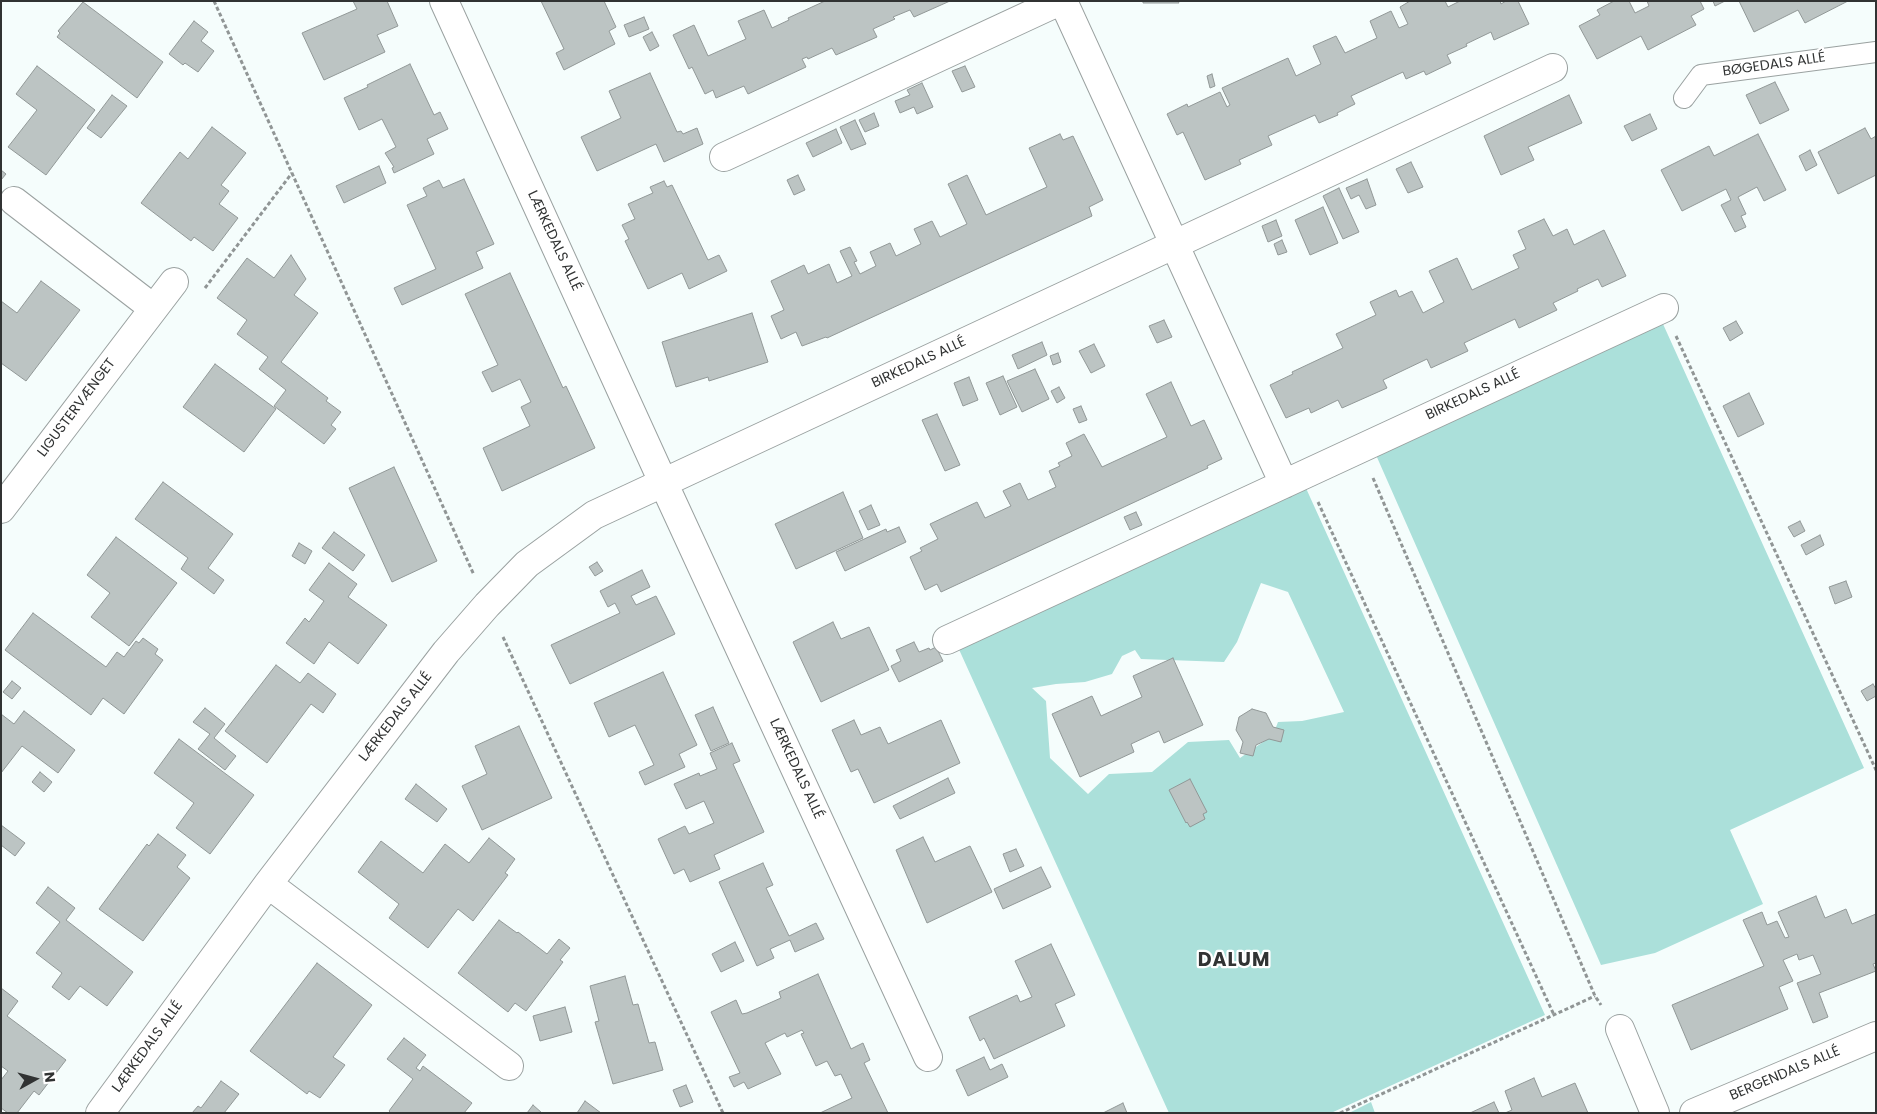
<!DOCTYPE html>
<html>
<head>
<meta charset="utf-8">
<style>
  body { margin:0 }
  #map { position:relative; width:1877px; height:1114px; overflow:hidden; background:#f5fdfc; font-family:Poppins,sans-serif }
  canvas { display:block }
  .frame { position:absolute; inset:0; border:2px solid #313333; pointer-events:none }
  .north { position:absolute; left:10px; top:1054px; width:50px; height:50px; -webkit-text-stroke:4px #fff; paint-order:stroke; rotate:83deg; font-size:14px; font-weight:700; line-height:20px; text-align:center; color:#313333 }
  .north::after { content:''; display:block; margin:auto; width:18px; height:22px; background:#313333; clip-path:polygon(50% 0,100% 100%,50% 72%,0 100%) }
</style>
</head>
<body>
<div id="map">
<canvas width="1877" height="1114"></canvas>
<div class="frame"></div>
<div class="north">N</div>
</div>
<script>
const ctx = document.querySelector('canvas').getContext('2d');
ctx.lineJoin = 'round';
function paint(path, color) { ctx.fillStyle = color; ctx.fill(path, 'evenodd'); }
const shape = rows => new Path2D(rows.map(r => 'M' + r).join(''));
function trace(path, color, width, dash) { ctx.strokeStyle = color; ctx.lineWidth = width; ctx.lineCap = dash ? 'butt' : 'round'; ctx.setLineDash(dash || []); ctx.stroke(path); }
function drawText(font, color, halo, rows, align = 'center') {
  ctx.font = font + ' Poppins,sans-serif'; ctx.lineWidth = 4.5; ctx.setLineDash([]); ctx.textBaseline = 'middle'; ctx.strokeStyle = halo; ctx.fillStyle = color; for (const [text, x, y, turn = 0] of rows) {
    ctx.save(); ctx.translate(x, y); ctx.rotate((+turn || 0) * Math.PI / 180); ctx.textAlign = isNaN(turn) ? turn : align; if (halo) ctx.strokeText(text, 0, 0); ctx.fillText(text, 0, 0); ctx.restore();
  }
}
const green = shape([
  [1663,324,1864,768,1730,830,1763,904,1655,953,1601,965,1376,455],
  [1305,486,1545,1015,1331,1113,1169,1113,957,645],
  [1261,583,1288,592,1344,712,1302,721,1278,722,1273,735,1240,758,1229,740,1188,742,1152,772,1109,774,1088,794,1050,758,1046,701,1032,688,1056,684,1085,682,1112,674,1122,656,1135,650,1141,659,1224,662,1237,642],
  [1371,1102,1375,1113,1349,1113]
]);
const building = shape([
  [353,1,387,1,398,26,377,35,385,52,324,80,302,33,357,9,353,1],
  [541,1,604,1,616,27,609,31,615,44,564,70,556,53,564,49,541,1],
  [825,1,950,1,914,17,910,10,893,17,895,19,873,29,877,37,836,55,832,48,808,59,807,57,802,59,806,67,748,94,744,86,716,98,713,90,705,94,692,67,689,69,673,35,694,25,708,56,746,39,738,21,764,10,772,28,789,20,788,18,825,1],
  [1143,1,1178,1,1179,3,1143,3,1143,1],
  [1445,1,1448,7,1460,1,1500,1,1501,4,1506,1,1518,1,1529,24,1494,40,1491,32,1466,44,1467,46,1447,55,1451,63,1426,75,1424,71,1406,79,1403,72,1351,96,1355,104,1337,113,1338,115,1319,123,1315,115,1268,136,1272,145,1239,160,1241,164,1205,180,1183,132,1177,135,1167,114,1187,104,1188,107,1220,92,1227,107,1230,105,1222,88,1288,58,1296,76,1321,64,1313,46,1336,36,1345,53,1377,38,1370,21,1391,11,1399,28,1408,24,1400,7,1410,1,1445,1],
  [1614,1,1629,1,1635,13,1649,6,1647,1,1700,1,1704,9,1691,16,1696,25,1648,50,1641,36,1597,59,1579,26,1600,15,1597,10,1614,1],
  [1713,1,1725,1,1715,6,1713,1],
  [1739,1,1848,1,1805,23,1798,10,1754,32,1739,1],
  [83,2,163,62,137,98,57,37,60,33,58,31,83,2],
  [644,17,649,29,629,37,624,25,644,17],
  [194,21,208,32,201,41,214,51,198,72,185,63,183,65,169,54,194,21],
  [652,32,659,46,650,51,643,37,652,32],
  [410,64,434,115,440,112,448,129,427,139,434,154,394,173,392,168,394,167,385,153,396,147,382,119,359,130,344,98,368,87,367,85,410,64],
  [37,66,95,110,46,175,8,147,37,110,16,94,37,66],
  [965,66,975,87,962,92,952,71,965,66],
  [650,73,677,132,681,131,683,134,697,128,703,144,664,162,656,144,597,171,581,137,621,118,609,91,650,73],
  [1212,74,1215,86,1210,88,1207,76,1212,74],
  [1775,82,1789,110,1760,124,1746,95,1775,82],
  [922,83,933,107,917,114,914,107,900,113,895,101,910,95,907,90,922,83],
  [112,95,127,106,101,138,87,128,112,95],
  [1569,95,1582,123,1528,147,1534,160,1501,175,1484,136,1569,95],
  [874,113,879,126,865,132,859,120,874,113],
  [1650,114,1657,129,1632,141,1624,126,1650,114],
  [855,120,866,144,851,150,840,127,855,120],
  [212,127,246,153,221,185,229,191,219,204,238,218,213,251,194,237,191,241,141,203,180,152,188,159,212,127],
  [1865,128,1871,139,1876,136,1876,175,1838,194,1818,152,1865,128],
  [836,129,842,143,813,157,806,143,836,129],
  [1060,134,1063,140,1073,136,1103,200,1089,207,1092,216,827,338,826,337,802,346,796,332,781,339,771,316,784,310,771,281,804,265,808,274,829,264,837,283,852,276,840,251,850,247,857,261,854,262,860,274,876,266,870,252,890,243,896,256,921,244,914,229,932,221,940,237,967,224,948,184,967,175,986,215,1047,187,1029,148,1060,134],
  [1758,134,1786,190,1764,201,1757,187,1738,197,1746,214,1741,216,1746,227,1735,232,1721,205,1731,200,1726,189,1682,211,1661,170,1709,146,1714,156,1758,134],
  [1810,150,1817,165,1806,171,1799,156,1810,150],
  [1411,162,1423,187,1408,193,1396,169,1411,162],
  [379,166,386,183,344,203,336,186,379,166],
  [1,170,6,174,1,180,1,170],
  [798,175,805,190,794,195,787,180,798,175],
  [464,179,494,244,476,252,483,268,402,305,394,288,436,269,407,205,427,196,423,188,439,180,443,188,464,179],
  [1367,179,1376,205,1366,209,1359,195,1351,199,1346,188,1367,179],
  [664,181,667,187,672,185,708,260,719,255,727,271,689,289,682,273,648,289,625,241,629,239,622,225,635,219,628,204,653,193,650,187,664,181],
  [1339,188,1359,232,1343,239,1323,196,1339,188],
  [1323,207,1338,243,1310,255,1295,220,1323,207],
  [1544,219,1553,236,1567,229,1574,245,1604,230,1626,276,1602,287,1598,279,1577,289,1578,291,1553,303,1557,310,1519,328,1515,319,1464,343,1468,351,1431,368,1427,359,1383,380,1387,388,1342,408,1338,400,1311,413,1309,408,1286,418,1270,385,1293,374,1292,372,1343,348,1336,334,1376,315,1370,302,1396,290,1399,297,1412,291,1423,313,1444,302,1429,271,1457,258,1472,290,1519,268,1513,255,1526,249,1518,231,1544,219],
  [1276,220,1282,236,1268,242,1262,226,1276,220],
  [1282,240,1287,252,1278,255,1274,244,1282,240],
  [291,255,306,279,294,295,318,313,281,362,328,398,326,401,341,412,331,425,336,429,324,444,274,406,286,390,259,369,268,357,237,334,247,320,217,298,247,258,274,278,291,255],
  [510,273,563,388,566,386,595,448,502,491,483,448,530,426,521,407,531,402,520,379,492,392,482,372,498,365,465,294,510,273],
  [41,281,80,310,26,381,1,363,1,301,17,313,41,281],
  [752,313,768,362,709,381,708,377,676,387,662,342,752,313],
  [1164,320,1172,337,1157,343,1149,326,1164,320],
  [1736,321,1743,333,1730,341,1723,328,1736,321],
  [1042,342,1047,355,1018,369,1012,355,1042,342],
  [1094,344,1105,366,1091,373,1079,351,1094,344],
  [1058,353,1061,362,1053,365,1050,356,1058,353],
  [215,364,276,409,244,452,183,407,215,364],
  [1035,369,1049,399,1022,412,1007,381,1035,369],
  [1003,376,1017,407,1000,415,986,383,1003,376],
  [969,377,978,400,963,406,954,383,969,377],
  [1171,382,1191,426,1204,420,1222,459,1207,466,1208,468,941,592,937,584,925,590,910,557,922,551,920,548,938,539,930,524,977,502,985,518,1011,506,1003,491,1020,483,1028,500,1056,487,1049,471,1060,466,1058,463,1072,456,1066,443,1084,434,1102,467,1167,437,1146,394,1171,382],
  [1059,387,1065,398,1057,403,1051,391,1059,387],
  [1749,393,1764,424,1738,437,1723,406,1749,393],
  [1081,406,1087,420,1079,423,1073,409,1081,406],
  [937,414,960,465,945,471,922,420,937,414],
  [394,467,437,561,392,582,349,488,394,467],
  [163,482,233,534,208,568,224,580,214,594,181,569,188,558,135,519,163,482],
  [843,492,863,538,796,569,775,524,843,492],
  [871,505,880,525,868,530,859,511,871,505],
  [1136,512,1142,525,1130,530,1124,517,1136,512],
  [1800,521,1805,531,1794,537,1788,527,1800,521],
  [899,527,906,542,845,571,836,552,886,529,887,532,899,527],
  [334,532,365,555,353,571,322,548,334,532],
  [1820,535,1824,545,1806,555,1801,545,1820,535],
  [116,537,177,583,129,646,91,617,110,593,87,575,116,537],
  [299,543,312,551,305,564,292,556,299,543],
  [597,562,603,571,595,576,589,567,597,562],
  [329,563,357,584,348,597,387,625,358,664,329,642,314,664,286,643,305,618,309,622,324,601,309,590,329,563],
  [642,570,650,587,631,596,636,605,656,596,675,634,570,684,551,645,620,613,615,603,608,607,600,591,642,570],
  [1846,581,1852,597,1835,604,1829,587,1846,581],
  [33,613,106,667,117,652,124,657,136,641,139,643,143,638,158,649,155,654,163,660,124,714,103,698,91,715,5,650,33,613],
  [833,622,841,639,869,627,889,670,821,702,793,642,833,622],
  [914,642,919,652,929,648,930,650,936,647,943,661,899,682,891,666,901,661,896,650,914,642],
  [1173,658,1203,725,1164,743,1159,731,1131,744,1134,752,1080,777,1052,714,1092,696,1101,716,1142,697,1133,676,1173,658],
  [276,665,300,683,308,673,336,694,323,713,311,704,267,763,225,731,276,665],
  [663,672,697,745,679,754,685,767,645,785,639,772,654,765,635,725,609,737,594,703,663,672],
  [12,681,21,688,12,699,3,692,12,681],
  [1873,684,1876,689,1876,696,1867,701,1861,691,1873,684],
  [713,707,729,743,711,751,695,715,713,707],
  [205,708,225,724,214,738,236,756,225,770,198,749,210,734,193,722,205,708],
  [1252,709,1266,713,1273,727,1284,730,1281,742,1269,739,1256,745,1253,756,1240,753,1243,742,1236,730,1239,717,1252,709],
  [24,711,75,750,58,773,22,746,1,773,1,714,14,724,24,711],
  [854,720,861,735,880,727,888,744,941,720,960,763,874,803,858,769,851,772,832,730,854,720],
  [519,726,552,798,482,830,462,786,487,774,475,746,519,726],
  [179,739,254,795,210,854,176,828,194,803,154,773,179,739],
  [732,743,740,761,733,764,764,832,714,855,720,869,690,882,684,869,674,874,658,839,685,826,689,834,714,823,704,801,686,809,674,784,699,773,700,776,717,769,710,753,732,743],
  [40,772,52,782,44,792,32,782,40,772],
  [948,778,955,793,900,819,893,806,948,778],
  [1190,779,1207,812,1203,814,1205,819,1190,827,1187,822,1186,823,1169,790,1190,779],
  [416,784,447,809,437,822,405,799,416,784],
  [1,825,25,843,15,856,1,845,1,825],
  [158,834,186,855,177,867,190,878,143,941,99,909,147,844,149,846,158,834],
  [923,837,935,862,970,846,992,892,927,923,896,850,923,837],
  [489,838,515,859,505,873,508,875,473,921,458,909,428,948,389,918,399,904,358,872,381,841,423,873,445,844,469,863,489,838],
  [1016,849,1024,866,1010,872,1003,854,1016,849],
  [763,863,773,885,766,888,789,936,816,923,824,939,795,952,790,940,770,949,774,958,757,966,719,882,763,863],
  [1041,867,1051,887,1003,909,994,889,1041,867],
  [48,887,75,908,66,920,133,972,107,1006,80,986,69,1000,52,987,62,973,36,953,60,922,36,903,48,887],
  [1816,896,1825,918,1846,909,1852,924,1876,914,1876,963,1873,964,1876,971,1819,993,1828,1017,1813,1023,1797,983,1821,974,1813,955,1799,960,1797,954,1783,960,1793,981,1779,987,1788,1009,1691,1050,1672,1005,1764,966,1743,920,1762,912,1767,925,1777,921,1785,938,1789,937,1778,912,1816,896],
  [499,920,517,933,518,932,547,954,559,939,570,948,560,960,563,962,526,1011,515,1003,508,1012,458,973,499,920],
  [735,942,744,961,721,972,712,954,735,942],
  [1051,944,1075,995,1055,1004,1065,1026,994,1059,984,1038,980,1041,969,1017,1017,995,1020,1002,1032,997,1015,961,1051,944],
  [317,963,372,1005,333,1057,345,1065,320,1098,309,1091,307,1094,250,1051,317,963],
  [818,974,851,1049,863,1043,870,1060,864,1063,888,1113,820,1113,852,1098,841,1074,835,1076,827,1061,816,1066,801,1034,804,1033,802,1030,787,1037,785,1033,765,1043,781,1074,748,1089,744,1082,734,1087,729,1077,740,1073,711,1012,736,1000,742,1014,747,1013,781,998,779,992,818,974],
  [625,976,633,1005,638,1004,649,1043,655,1042,663,1070,613,1084,595,1022,599,1021,590,986,625,976],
  [1,988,18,1001,7,1016,66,1060,39,1095,34,1091,17,1113,8,1113,1,1108,1,1080,8,1071,1,1066,1,988],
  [565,1007,572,1032,540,1041,533,1016,565,1007],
  [404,1038,426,1055,416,1068,420,1071,423,1066,472,1103,464,1113,391,1113,389,1111,413,1079,387,1059,404,1038],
  [984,1057,990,1070,1002,1064,1008,1077,968,1096,956,1070,984,1057],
  [1534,1078,1542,1097,1575,1083,1588,1113,1505,1113,1512,1110,1505,1091,1534,1078],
  [221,1081,239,1094,224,1113,192,1113,198,1106,201,1108,221,1081],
  [686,1085,693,1102,680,1107,673,1090,686,1085],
  [585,1101,601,1113,577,1113,585,1101],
  [1494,1102,1499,1113,1470,1113,1494,1102],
  [1123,1103,1127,1113,1103,1113,1123,1103],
  [533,1105,542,1113,527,1113,533,1105]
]);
const path = shape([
  [214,1,474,575],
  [205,288,292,173],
  [1676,336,1876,770],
  [1373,478,1595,996,1601,1005],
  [1318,502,1554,1015],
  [503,637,723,1113],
  [1340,1113,1595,996]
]);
const service = shape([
  [1684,98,1701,75,1876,52]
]);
const minor = shape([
  [444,1,663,482,928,1057],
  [1063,1,1284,484],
  [724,157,1060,1],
  [14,201,153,308],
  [1,509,174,282],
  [947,640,1664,308],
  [268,884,509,1066],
  [1620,1029,1655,1113],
  [100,1113,268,884,446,652,487,605,527,564,594,515,1553,68],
  [1694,1113,1876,1036]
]);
const streetNames = [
  ["BØGEDALS ALLÉ",1774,65,-8],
  ["LÆRKEDALS ALLÉ",554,241,65],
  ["BIRKEDALS ALLÉ",919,363,-25],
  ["BIRKEDALS ALLÉ",1473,395,-25],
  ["LIGUSTERVÆNGET",77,408,-53],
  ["LÆRKEDALS ALLÉ",396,717,-52],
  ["LÆRKEDALS ALLÉ",796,769,65],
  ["LÆRKEDALS ALLÉ",148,1047,-54],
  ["BERGENDALS ALLÉ",1785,1074,-23]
];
const districtNames = [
  ["DALUM",1234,961]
];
paint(green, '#abe0da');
paint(building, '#bcc4c3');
trace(building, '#919897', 1);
trace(service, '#9aa1a0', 22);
trace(minor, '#9aa1a0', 30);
trace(path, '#909595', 3, [4, 2.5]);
trace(service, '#fff', 20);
trace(minor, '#fff', 28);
drawText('14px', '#313333', '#fff', streetNames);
ctx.letterSpacing = '1px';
drawText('bold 19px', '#313333', '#fff', districtNames);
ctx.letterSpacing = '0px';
</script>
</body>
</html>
